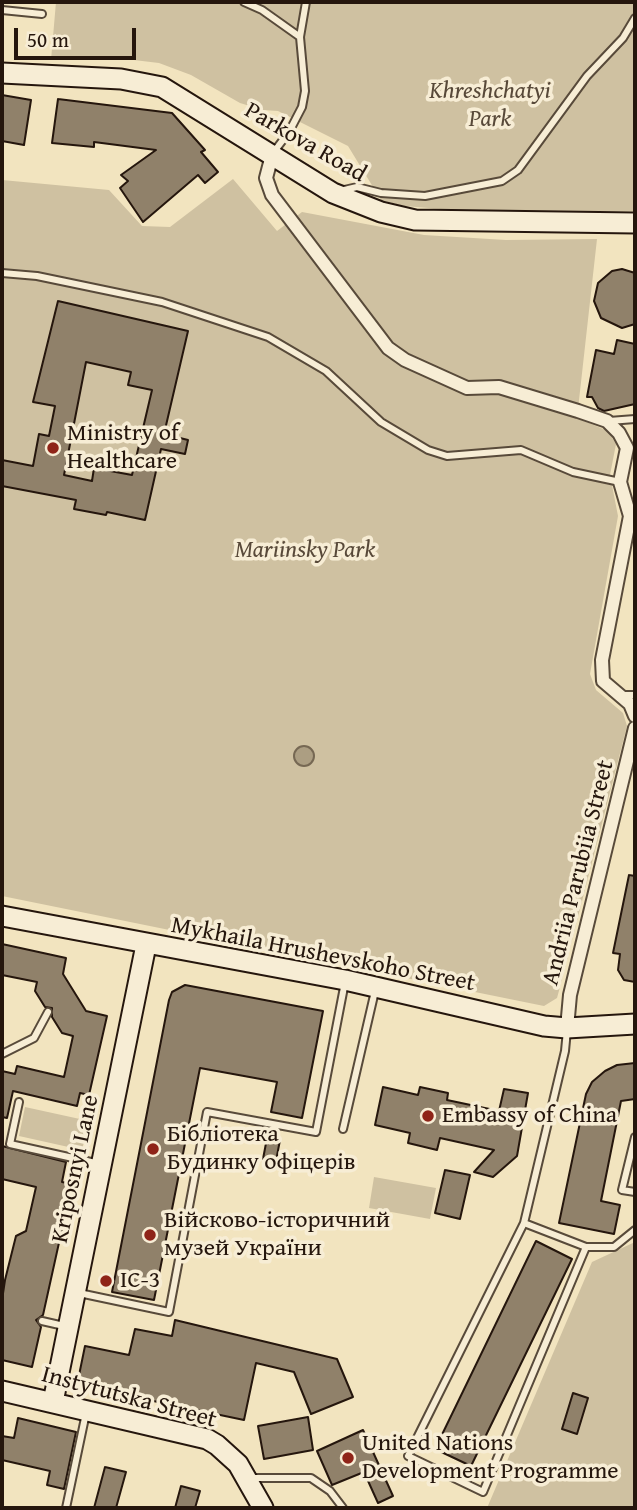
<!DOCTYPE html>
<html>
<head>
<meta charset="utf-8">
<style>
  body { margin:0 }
  #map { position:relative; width:637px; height:1510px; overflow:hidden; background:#f2e4bf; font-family:"Gentium Book Plus",serif }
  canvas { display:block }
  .frame { position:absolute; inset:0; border:4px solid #25160d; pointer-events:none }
  .scale { position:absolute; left:14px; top:28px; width:122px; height:32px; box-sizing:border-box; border:4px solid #25160d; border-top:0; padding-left:9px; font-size:21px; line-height:24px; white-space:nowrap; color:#25160d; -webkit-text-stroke:5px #f7edd5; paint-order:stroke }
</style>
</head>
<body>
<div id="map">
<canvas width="637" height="1510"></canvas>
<div class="frame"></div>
<div class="scale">50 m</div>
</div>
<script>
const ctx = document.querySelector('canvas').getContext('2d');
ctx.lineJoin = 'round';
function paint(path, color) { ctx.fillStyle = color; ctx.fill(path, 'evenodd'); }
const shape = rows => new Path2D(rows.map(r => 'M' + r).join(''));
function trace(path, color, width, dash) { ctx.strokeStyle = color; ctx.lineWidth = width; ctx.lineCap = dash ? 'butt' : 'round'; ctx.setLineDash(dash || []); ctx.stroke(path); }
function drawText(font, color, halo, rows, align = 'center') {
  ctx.font = font + ' "Gentium Book Plus",serif'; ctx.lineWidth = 7; ctx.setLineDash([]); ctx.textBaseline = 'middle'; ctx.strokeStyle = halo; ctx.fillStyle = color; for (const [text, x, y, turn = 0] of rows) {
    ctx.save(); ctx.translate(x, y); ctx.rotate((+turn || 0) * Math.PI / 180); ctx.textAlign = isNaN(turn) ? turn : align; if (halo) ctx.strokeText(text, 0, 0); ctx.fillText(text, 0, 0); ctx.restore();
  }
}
const green = shape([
  [56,2,635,2,635,211,477,212,404,206,381,200,348,146,278,111,263,110,240,103,191,75,159,63,117,58,51,60],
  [233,179,277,231,302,212,424,235,506,240,597,239,577,418,608,431,616,444,610,475,618,516,590,674,596,690,623,713,627,726,560,987,557,998,544,1006,2,896,2,180,109,190,142,226,170,227],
  [25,1107,89,1121,82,1150,19,1136],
  [374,1177,436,1188,430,1219,369,1208],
  [635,1242,635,1508,487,1508,592,1262]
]);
const water = shape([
  '294 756a10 10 0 1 1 20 0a10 10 0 1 1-20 0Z'
]);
const building = shape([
  [2,95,31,100,24,145,2,141,2,95],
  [58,99,172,113,205,150,201,152,218,172,205,183,198,175,143,222,120,188,128,181,121,175,156,150,94,142,94,147,52,143,58,99],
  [622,269,635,273,635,324,622,328,601,318,594,301,598,283,612,271,622,269],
  [58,301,188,331,164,434,188,440,185,454,161,449,145,520,107,512,106,515,74,509,76,500,2,486,2,460,33,466,39,434,49,436,55,406,33,402,58,301],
  [86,362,131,372,128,385,152,390,132,475,94,468,92,481,64,475,86,362],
  [617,340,635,344,635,404,604,411,598,408,592,397,587,397,596,350,614,354,617,340],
  [629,875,635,876,635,982,624,980,618,970,620,954,613,953,629,875],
  [2,944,66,958,63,974,86,1011,107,1016,89,1095,80,1093,77,1106,13,1091,7,1118,2,1117,2,1071,15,1074,17,1066,64,1077,73,1036,62,1033,52,1017,52,1008,45,1007,35,991,37,982,2,975,2,944],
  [185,985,323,1011,302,1118,271,1112,277,1082,200,1068,154,1300,112,1292,169,1000,172,992,185,985],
  [635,1063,635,1099,621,1101,601,1201,620,1205,614,1234,559,1223,586,1094,592,1082,605,1071,617,1065,635,1063],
  [383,1087,418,1095,420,1087,448,1093,447,1100,499,1111,504,1089,528,1093,517,1156,493,1177,474,1172,494,1150,440,1138,437,1150,408,1143,410,1133,375,1125,383,1087],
  [267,1138,280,1140,276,1161,263,1159,267,1138],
  [2,1146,66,1162,62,1182,72,1184,43,1315,36,1320,41,1327,32,1367,2,1360,2,1300,5,1280,16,1236,26,1231,36,1187,2,1179,2,1146],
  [445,1170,470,1175,460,1219,435,1213,445,1170],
  [536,1241,572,1259,471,1466,435,1449,536,1241],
  [175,1320,337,1359,353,1397,311,1414,294,1372,256,1363,244,1420,77,1385,85,1346,129,1355,135,1329,172,1336,175,1320],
  [573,1393,588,1398,577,1434,562,1429,573,1393],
  [308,1417,313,1450,264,1459,258,1426,308,1417],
  [18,1418,76,1432,64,1489,47,1485,50,1471,2,1460,2,1436,14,1438,18,1418],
  [363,1430,393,1496,378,1503,364,1472,332,1485,317,1451,363,1430],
  [105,1467,126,1472,116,1508,94,1508,105,1467],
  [181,1486,200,1491,195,1508,175,1508,181,1486]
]);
const lane = shape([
  [244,2,262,10,300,37],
  [2,10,42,14],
  [273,153,289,132,302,107,305,91,300,37,306,2],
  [344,190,357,187,381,193,425,196,502,181,518,170,587,76,623,38,635,18],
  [2,273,37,276,162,302,268,337,326,371,381,422,428,450,447,456,521,450,573,472,620,482],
  [609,421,635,419],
  [623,695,635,695],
  [567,1030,565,1051,524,1223,408,1456,483,1492,586,1247],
  [2,1054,34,1038,48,1012],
  [19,1102,10,1144,100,1164],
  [343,1129,375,991],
  [635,1137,622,1190,635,1192],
  [524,1223,586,1247,614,1247,635,1230],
  [79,1293,169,1312,207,1112,316,1132,345,982],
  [42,1321,64,1326],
  [249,1478,311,1478,330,1491,343,1508],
  [66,1508,86,1413]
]);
const street = shape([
  [272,155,266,178,272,195,388,348,405,360,467,388,499,387,578,411,607,421,619,433,627,448,620,482,630,516,602,660,603,681,630,704,635,716],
  [567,1028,570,995,635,728]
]);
const secondary = shape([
  [2,73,121,79,162,87,333,193,381,212,415,220,635,223],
  [2,916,345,980,544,1026,567,1028,635,1024],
  [2,1391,207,1439,217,1445,238,1464,263,1508],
  [53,1402,146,945]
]);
const markers = [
  [53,448,7,"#8f2418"],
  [428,1116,7,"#8f2418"],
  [153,1149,7,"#8f2418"],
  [150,1235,7,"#8f2418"],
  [106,1281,7,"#8f2418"],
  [348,1458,7,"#8f2418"]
];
const parkNames = [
  ["Khreshchatyi",490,92],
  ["Park",490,120],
  ["Mariinsky Park",305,551]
];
const streetNames = [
  ["Parkova Road",305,143,30],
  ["Andriia Parubiia Street",579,873,-76],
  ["Mykhaila Hrushevskoho Street",323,955,11],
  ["Kriposnyi Lane",76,1169,-78],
  ["Instytutska Street",129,1398,15]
];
const poiNames = [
  ["Ministry of",67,434],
  ["Healthcare",67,462],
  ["Embassy of China",442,1116],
  ["Бібліотека",167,1135],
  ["Будинку офіцерів",167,1163],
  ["Війсково-історичний",164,1221],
  ["музей України",164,1249],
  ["ІС-3",120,1281],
  ["United Nations",362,1444],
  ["Development Programme",362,1472]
];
paint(green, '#cfc1a1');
paint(water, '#ac9e82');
trace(water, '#766853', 2);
paint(building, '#90816a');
trace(building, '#25160d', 2);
trace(lane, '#584a3a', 10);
trace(street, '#584a3a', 16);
trace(secondary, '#25160d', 23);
trace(lane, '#f7edd5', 6);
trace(street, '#f7edd5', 12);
trace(secondary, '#f7edd5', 19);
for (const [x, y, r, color] of markers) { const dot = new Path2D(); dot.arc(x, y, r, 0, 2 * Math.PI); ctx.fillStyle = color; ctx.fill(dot); trace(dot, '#f7edd5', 2.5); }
drawText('italic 24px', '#584939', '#f7edd5', parkNames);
drawText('24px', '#25160d', '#f7edd5', streetNames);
drawText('24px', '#25160d', '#f7edd5', poiNames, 'left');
</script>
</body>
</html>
